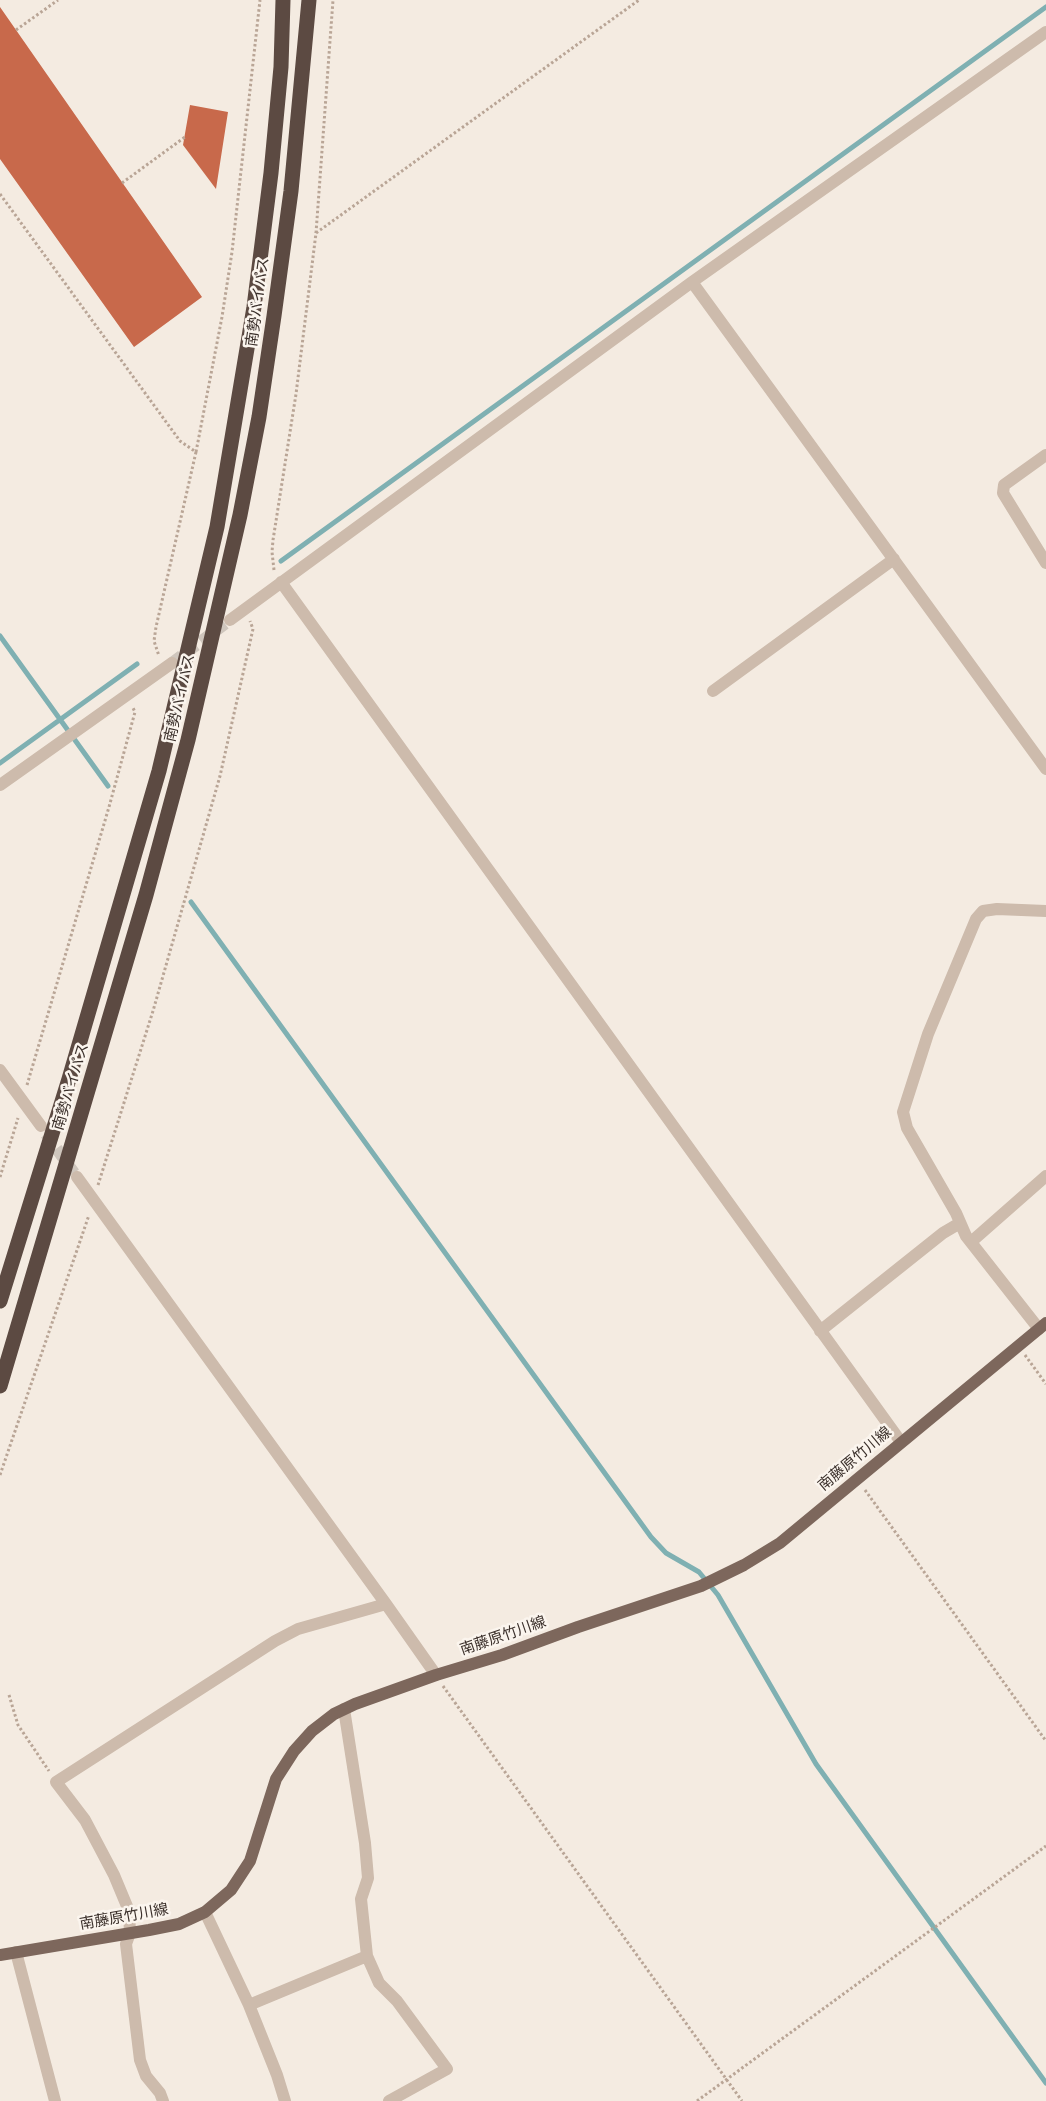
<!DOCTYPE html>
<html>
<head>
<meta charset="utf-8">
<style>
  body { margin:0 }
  canvas { display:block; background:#f4ebe1 }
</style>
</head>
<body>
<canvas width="1046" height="2101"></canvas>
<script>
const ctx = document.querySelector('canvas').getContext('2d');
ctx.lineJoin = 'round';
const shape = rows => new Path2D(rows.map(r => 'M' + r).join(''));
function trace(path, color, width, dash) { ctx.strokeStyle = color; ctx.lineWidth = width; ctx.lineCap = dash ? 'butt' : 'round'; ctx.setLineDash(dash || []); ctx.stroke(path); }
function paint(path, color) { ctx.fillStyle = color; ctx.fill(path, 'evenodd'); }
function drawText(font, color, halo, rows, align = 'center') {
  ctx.font = font + ' Figtree,"Noto Sans JP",sans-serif'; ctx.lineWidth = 5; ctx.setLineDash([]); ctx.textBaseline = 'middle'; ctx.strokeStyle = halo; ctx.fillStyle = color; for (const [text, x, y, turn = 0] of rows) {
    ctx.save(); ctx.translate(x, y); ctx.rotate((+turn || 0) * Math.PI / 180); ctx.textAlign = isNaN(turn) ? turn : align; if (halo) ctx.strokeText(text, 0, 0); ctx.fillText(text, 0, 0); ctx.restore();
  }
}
const stream = shape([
  [281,561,1046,7],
  [0,636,108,786],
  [0,763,137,664],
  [191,902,651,1537,666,1553,699,1572,718,1595,816,1764,1046,2083]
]);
const building = shape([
  [0,7,202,297,134,347,0,159],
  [190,105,228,112,216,189,183,145]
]);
const minorTunnel = shape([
  [172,663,230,620],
  [46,1134,77,1177]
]);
const path = shape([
  [16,30,58,0],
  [122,183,185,137],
  [0,194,180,441,196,452,156,627,154,641,159,656],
  [316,233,639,0],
  [196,452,222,317,232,252,260,0],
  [274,570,272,552,273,540,296,394,316,233,333,0],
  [27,1085,109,807,135,712,133,708],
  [0,1177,18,1118],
  [98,1185,153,1011,220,776,253,629,250,621],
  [1025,1355,1046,1384],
  [0,1475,89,1215],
  [865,1490,1046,1741],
  [443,1686,742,2101],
  [9,1695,18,1725,49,1771],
  [697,2101,1046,1846]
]);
const minor = shape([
  [692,282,1046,769],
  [1046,455,1004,485,1003,493,1046,563],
  [281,582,901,1442],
  [230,620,692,282,1046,32],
  [713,691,894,559],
  [0,785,172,663],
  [0,1070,41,1126],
  [77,1177,386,1604,436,1675],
  [971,1242,1046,1176],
  [1039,1329,966,1236,956,1213,907,1128,903,1112,928,1034,976,919,983,911,997,909,1046,911],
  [820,1331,943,1233,960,1223],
  [344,1709,365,1843,368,1878,361,1899,367,1956,379,1983,397,2001,447,2069,389,2101],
  [205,1912,249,2005,277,2075,285,2101],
  [16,1952,55,2101],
  [249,2005,367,1956],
  [163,2101,160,2093,146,2076,140,2060,126,1944,130,1933,129,1911,114,1875,85,1820,56,1782,275,1641,298,1629,386,1604]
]);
const major = shape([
  [0,1955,149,1930,179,1924,205,1912,231,1890,250,1861,276,1779,294,1751,312,1731,334,1714,355,1704,436,1675,502,1655,578,1627,701,1586,744,1565,780,1543,1046,1323]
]);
const highway = shape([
  [0,1301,69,1079,159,771,217,527,254,307,271,173,281,67,283,0],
  [0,1386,146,895,188,740,240,515,259,417,274,316,291,191,309,0]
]);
const streetNames = [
  ["南勢バイパス",258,302,-82],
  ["南勢バイパス",180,698,-77],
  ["南勢バイパス",71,1087,-73],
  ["南藤原竹川線",855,1459,-40],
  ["南藤原竹川線",503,1636,-19],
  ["南藤原竹川線",124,1917,-10]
];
trace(stream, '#7fb0b2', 5);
paint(building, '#c8694b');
trace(minorTunnel, '#cfc6bd', 12, [12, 6]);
trace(path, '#b9a596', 3, [2.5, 2.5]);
trace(minor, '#cdbbac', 12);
trace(major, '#7d675c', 12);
trace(highway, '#5c4a42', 15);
drawText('15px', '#3b302b', '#fbf5ee', streetNames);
</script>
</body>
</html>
